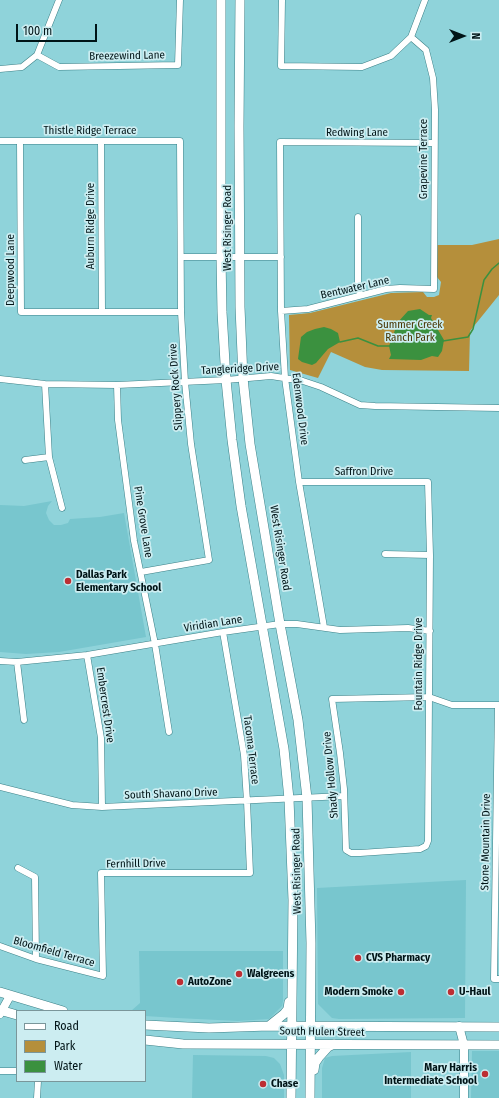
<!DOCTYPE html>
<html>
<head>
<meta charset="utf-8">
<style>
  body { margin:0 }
  #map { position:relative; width:499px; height:1098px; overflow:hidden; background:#8fd3da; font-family:"Fira Sans Condensed",sans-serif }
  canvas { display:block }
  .legend { position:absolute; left:16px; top:1010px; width:130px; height:72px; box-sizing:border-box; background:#ccedf1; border:1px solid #7a969a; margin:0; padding:5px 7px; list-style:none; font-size:12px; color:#001417 }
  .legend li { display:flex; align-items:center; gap:8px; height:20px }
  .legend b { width:20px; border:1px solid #7a969a }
  .north { position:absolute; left:443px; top:16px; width:40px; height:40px; -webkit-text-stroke:3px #ccedf1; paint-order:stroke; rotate:90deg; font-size:11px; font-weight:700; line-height:16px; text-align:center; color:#001417 }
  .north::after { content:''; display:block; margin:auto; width:14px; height:18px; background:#001417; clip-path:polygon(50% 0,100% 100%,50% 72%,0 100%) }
  .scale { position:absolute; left:16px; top:24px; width:81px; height:18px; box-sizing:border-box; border:2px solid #001417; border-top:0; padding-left:5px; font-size:12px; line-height:14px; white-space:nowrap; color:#001417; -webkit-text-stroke:3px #ccedf1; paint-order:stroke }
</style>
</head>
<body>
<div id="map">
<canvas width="499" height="1098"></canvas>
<ul class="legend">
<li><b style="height:5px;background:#fff"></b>Road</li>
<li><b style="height:11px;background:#b58f3b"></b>Park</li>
<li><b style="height:11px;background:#3b913f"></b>Water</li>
</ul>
<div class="north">N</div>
<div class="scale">100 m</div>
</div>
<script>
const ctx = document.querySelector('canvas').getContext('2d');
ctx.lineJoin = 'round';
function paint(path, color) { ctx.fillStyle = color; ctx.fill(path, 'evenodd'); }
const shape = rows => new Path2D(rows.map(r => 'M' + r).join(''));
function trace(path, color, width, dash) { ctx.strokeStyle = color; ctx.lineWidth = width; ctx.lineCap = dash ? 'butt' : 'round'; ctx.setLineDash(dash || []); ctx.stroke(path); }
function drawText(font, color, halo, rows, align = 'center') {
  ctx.font = font + ' "Fira Sans Condensed",sans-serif'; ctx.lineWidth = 3.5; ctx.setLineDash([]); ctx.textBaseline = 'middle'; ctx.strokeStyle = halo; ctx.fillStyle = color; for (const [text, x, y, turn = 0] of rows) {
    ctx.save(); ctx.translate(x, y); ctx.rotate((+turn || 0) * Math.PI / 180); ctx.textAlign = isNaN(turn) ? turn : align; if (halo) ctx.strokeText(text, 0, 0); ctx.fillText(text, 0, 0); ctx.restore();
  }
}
const built = shape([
  [52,501,48,506,46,513,49,520,54,525,61,525,68,523,70,519,100,517,124,513,146,637,59,652,26,654,0,652,0,505,24,506],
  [466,880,465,1018,339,1019,332,1018,318,1004,317,888],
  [139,951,283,951,283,1001,282,1006,269,1019,238,1021,177,1018,145,1016,145,1011,131,1011,140,1003],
  [472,1051,499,1051,499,1098,471,1098],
  [411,1052,411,1098,322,1098,322,1068,325,1058,332,1056],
  [193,1055,266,1056,274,1058,280,1064,284,1075,284,1098,192,1098]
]);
const green = shape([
  [499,239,499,295,470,331,469,371,382,370,365,367,331,352,318,378,290,370,289,315,310,313,391,293,423,292,427,297,434,297,439,295,441,282,437,277,437,245,472,245]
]);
const water = shape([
  [420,309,429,315,432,315,431,318,444,340,442,351,438,357,432,356,421,360,389,359,391,355,389,346,398,322,408,311],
  [324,327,331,329,338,333,340,342,328,349,316,363,312,365,302,362,298,359,301,337,307,332,315,329]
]);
const stream = shape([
  [443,341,468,337,473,329,484,280,492,269,499,263],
  [340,342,358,338,378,346,390,346]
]);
const minor = shape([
  [282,0,281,66,362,67,391,56,411,37,425,0],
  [37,55,59,67,178,65,180,0],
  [0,69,22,67,37,55,59,0],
  [0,141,180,141,181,312,185,382,191,444,209,560,141,572],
  [20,141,21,312,181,312],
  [101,141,102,311],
  [358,217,358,283,360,295],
  [181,257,281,257],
  [281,311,308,309,386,289,400,288,434,289,435,110,433,78,426,50,411,37],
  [0,379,45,384,117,385,226,380,271,376,303,381,321,387,360,405,375,406,499,408],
  [45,384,49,457,62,508],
  [117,385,118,420,134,541,155,644,169,732],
  [25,460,49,457],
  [299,482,428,482,430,555,429,697,428,841,426,846,420,849,360,853,351,853,346,850,344,789,340,753,332,699,429,697,452,705,499,705],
  [385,554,430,555],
  [324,627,299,482,285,378,281,311,280,142,434,143],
  [87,655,101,738,102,807],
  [0,661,17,662,87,655,223,632,280,624,297,624,340,630,408,628,430,631],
  [17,662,24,720],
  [498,705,494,979,499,979],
  [0,787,72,805,102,807,344,796],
  [18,868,35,877,36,959],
  [0,946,36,959,103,976,101,873,250,873,247,801,244,755,223,632],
  [0,1071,17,1071],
  [37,1098,38,1081]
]);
const tertiary = shape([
  [0,1014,10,996],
  [459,1026,464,1045,464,1098]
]);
const secondary = shape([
  [221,0,221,257,222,312,226,380,232,440,241,506,284,749,289,799,293,900,291,1098],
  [240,0,239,126,240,307,243,378,250,444,280,624,298,720,307,798,311,943,310,1098],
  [0,992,63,1011],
  [0,1010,17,1015],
  [145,1025,209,1028,269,1026,499,1027],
  [269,1026,284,1014,288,1009,289,1002],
  [145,1040,183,1044,499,1045],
  [314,1070,315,1063,319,1057,328,1047,334,1044]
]);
const markers = [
  [68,581,4,"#bd2e33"],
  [358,958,4,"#bd2e33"],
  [239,974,4,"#bd2e33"],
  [180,982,4,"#bd2e33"],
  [401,992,4,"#bd2e33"],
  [451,992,4,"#bd2e33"],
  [485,1074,4,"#bd2e33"],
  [263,1084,4,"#bd2e33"]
];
const streetNames = [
  ["Breezewind Lane",127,56,-1],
  ["Thistle Ridge Terrace",90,131],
  ["Redwing Lane",357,133],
  ["Grapevine Terrace",424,159,-90],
  ["Auburn Ridge Drive",91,226,-90],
  ["West Risinger Road",228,228,-90],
  ["Deepwood Lane",11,270,-90],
  ["Bentwater Lane",355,288,-13],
  ["Tangleridge Drive",240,369,-3],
  ["Slippery Rock Drive",176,387,-94],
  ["Edenwood Drive",300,409,83],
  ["Saffron Drive",364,472],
  ["Pine Grove Lane",143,522,81],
  ["West Risinger Road",280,548,81],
  ["Viridian Lane",213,624,-9],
  ["Fountain Ridge Drive",419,664,-90],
  ["Embercrest Drive",105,705,82],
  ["Tacoma Terrace",251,750,83],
  ["Shady Hollow Drive",331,775,-95],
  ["South Shavano Drive",171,794,-2],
  ["Stone Mountain Drive",486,842,-89],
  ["Fernhill Drive",136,864,-1],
  ["West Risinger Road",297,871,-91],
  ["Bloomfield Terrace",54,952,16],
  ["South Hulen Street",322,1032,1]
];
const parkNames = [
  ["Summer Creek",410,325],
  ["Ranch Park",410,338]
];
const poiNames = [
  ["Dallas Park",76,575],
  ["Elementary School",76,588],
  ["CVS Pharmacy",366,958],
  ["Walgreens",247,974],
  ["AutoZone",188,982],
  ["Modern Smoke",393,992,"right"],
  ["U-Haul",459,992],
  ["Mary Harris",477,1068,"right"],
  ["Intermediate School",477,1081,"right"],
  ["Chase",271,1084]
];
paint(built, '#78c6ce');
paint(green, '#b58f3b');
paint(water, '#3b913f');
trace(stream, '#3b913f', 1.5);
trace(minor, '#3c8087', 7);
trace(tertiary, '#3c8087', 9);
trace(secondary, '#3c8087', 10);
trace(minor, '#fff', 6);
trace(tertiary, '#fff', 8);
trace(secondary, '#fff', 9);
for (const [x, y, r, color] of markers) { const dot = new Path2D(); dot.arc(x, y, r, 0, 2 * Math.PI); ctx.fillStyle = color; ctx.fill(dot); trace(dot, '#ccedf1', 1.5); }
drawText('11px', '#001417', '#ccedf1', streetNames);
drawText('11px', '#483400', '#ccedf1', parkNames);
drawText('bold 11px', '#001417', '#ccedf1', poiNames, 'left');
</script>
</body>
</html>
